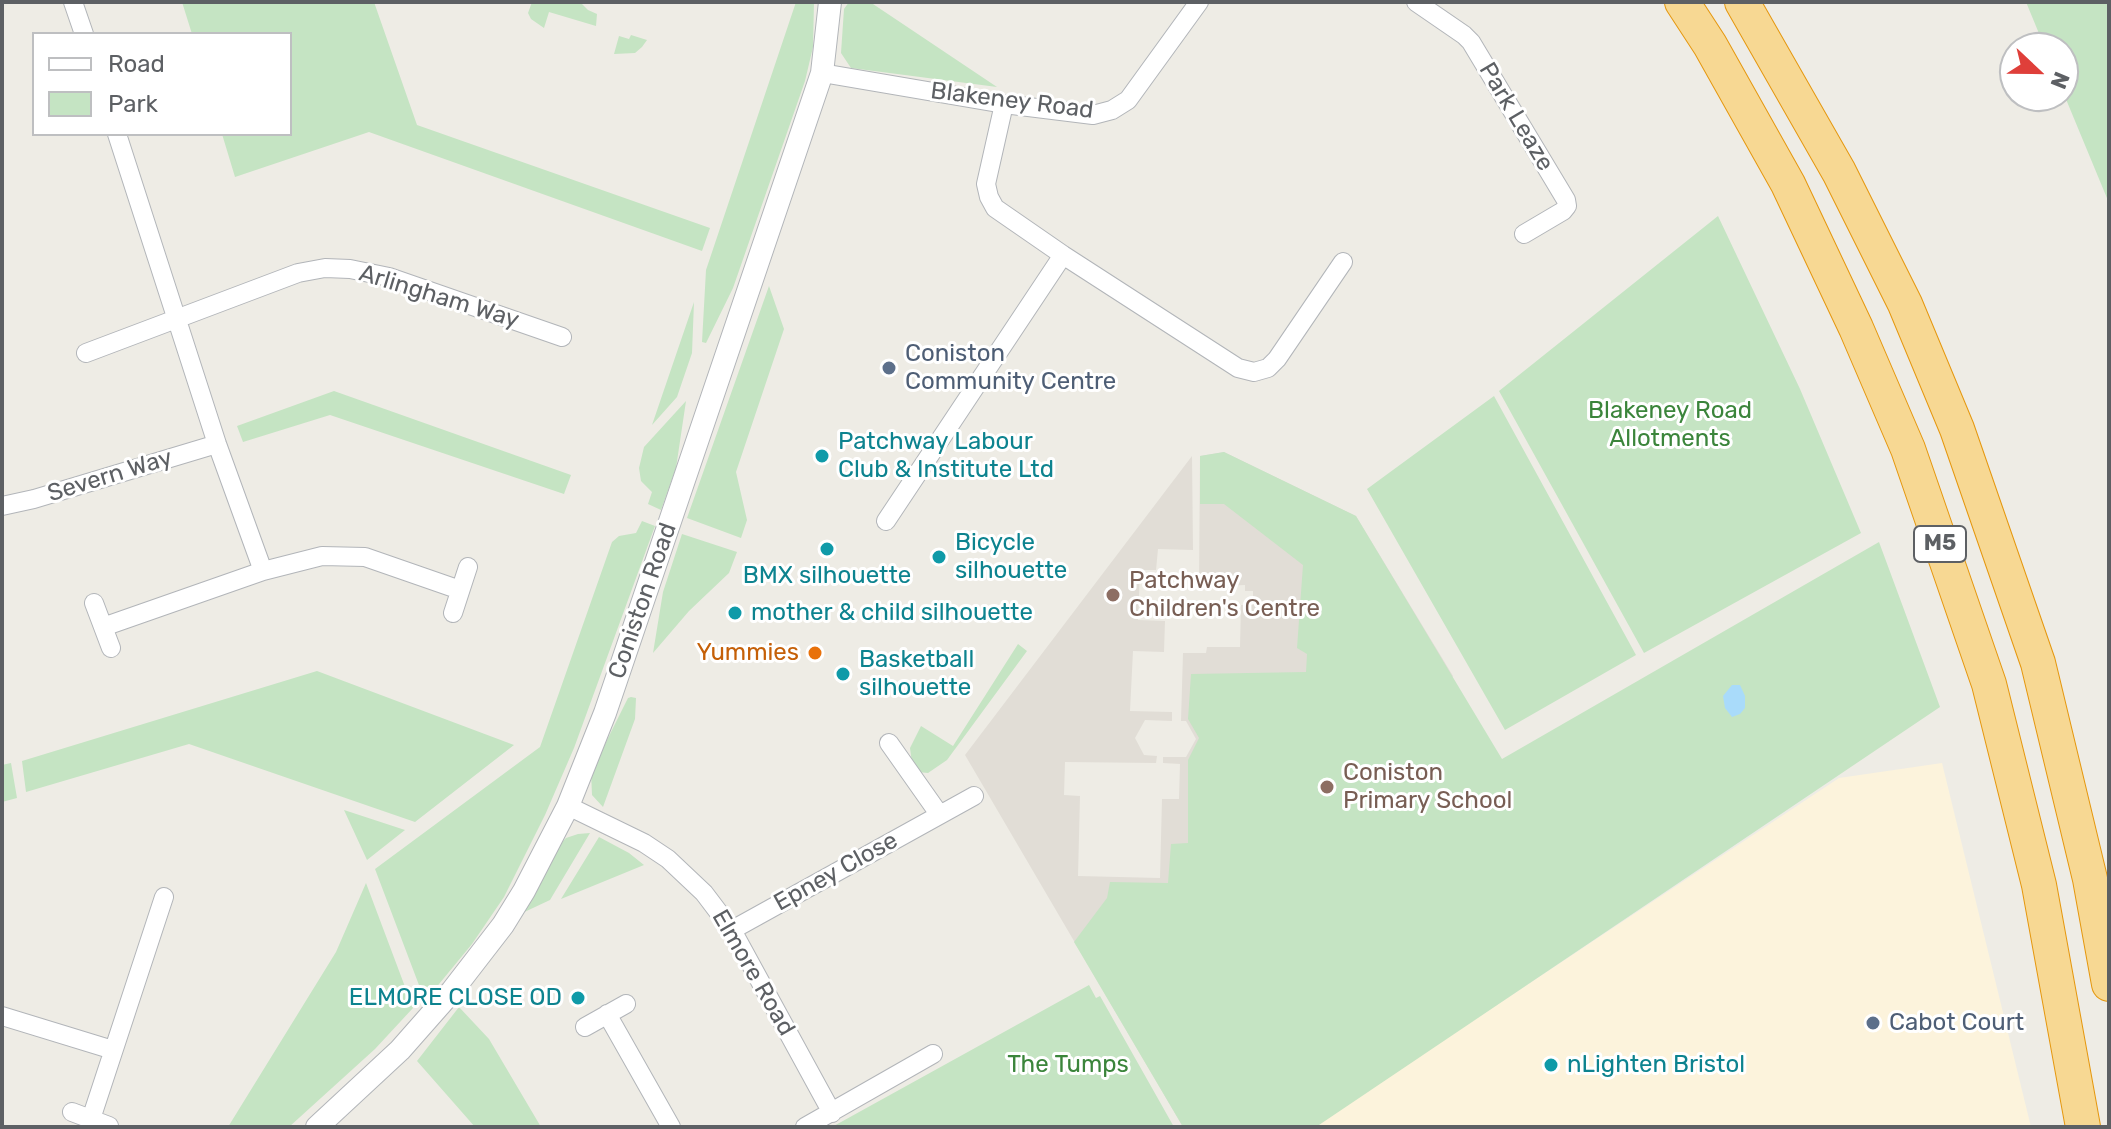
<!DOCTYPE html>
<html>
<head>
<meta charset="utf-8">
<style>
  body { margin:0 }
  #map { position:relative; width:2111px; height:1129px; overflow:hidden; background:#eeece5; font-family:Rubik,sans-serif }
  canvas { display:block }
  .frame { position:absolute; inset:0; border:4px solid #5d6064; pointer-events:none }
  .legend { position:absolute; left:32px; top:32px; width:260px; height:104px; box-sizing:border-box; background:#fff; border:2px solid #bebfc1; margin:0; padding:10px 14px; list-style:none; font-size:24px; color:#5d6064 }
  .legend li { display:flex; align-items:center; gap:16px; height:40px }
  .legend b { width:40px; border:2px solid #bebfc1 }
  .north { position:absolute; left:1999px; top:32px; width:80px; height:80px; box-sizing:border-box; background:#fff; border:2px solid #bebfc1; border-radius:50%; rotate:112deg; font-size:22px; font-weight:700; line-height:32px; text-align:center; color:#5d6064 }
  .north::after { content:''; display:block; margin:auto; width:28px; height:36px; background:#df3f3a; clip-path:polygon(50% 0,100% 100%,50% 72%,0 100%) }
</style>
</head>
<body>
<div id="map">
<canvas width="2111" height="1129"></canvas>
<div class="frame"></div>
<ul class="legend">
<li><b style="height:10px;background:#fff"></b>Road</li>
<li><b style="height:22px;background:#c5e4c3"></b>Park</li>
</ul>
<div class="north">N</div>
</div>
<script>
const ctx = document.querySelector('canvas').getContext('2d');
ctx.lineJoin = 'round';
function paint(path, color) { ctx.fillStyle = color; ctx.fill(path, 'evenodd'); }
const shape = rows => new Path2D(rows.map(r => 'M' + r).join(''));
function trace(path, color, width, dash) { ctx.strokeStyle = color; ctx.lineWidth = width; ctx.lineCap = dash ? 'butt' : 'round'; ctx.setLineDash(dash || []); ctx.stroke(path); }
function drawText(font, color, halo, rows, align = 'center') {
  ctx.font = font + ' Rubik,sans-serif'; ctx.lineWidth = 6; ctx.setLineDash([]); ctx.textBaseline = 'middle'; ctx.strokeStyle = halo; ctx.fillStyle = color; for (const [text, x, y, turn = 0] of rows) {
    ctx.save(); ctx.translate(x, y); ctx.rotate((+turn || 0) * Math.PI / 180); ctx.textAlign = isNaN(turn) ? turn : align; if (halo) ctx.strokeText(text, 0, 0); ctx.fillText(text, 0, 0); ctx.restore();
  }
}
const commercial = shape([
  [1942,763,2031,1127,1313,1127,1839,778]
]);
const education = shape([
  [1224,452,1356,516,1453,676,1183,1127,965,755,1192,456,1193,550,1158,549,1156,570,1140,570,1138,620,1165,621,1164,652,1133,651,1130,711,1172,712,1172,721,1145,720,1135,738,1144,755,1157,756,1156,763,1065,762,1064,795,1080,796,1078,876,1160,878,1162,799,1179,799,1180,764,1163,763,1163,757,1186,757,1196,739,1186,721,1181,721,1183,653,1206,653,1207,647,1240,647,1241,605,1253,605,1253,591,1245,591,1245,585,1199,587,1200,456]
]);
const green = shape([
  [182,2,374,2,417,125,710,228,702,251,369,132,235,177,222,134,290,134,290,34,192,34],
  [532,2,580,2,588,10,597,14,596,26,549,12,544,28,531,19,528,13],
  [796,2,814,2,813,47,805,81,733,288,706,343,702,342,706,270],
  [849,2,870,2,997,87,851,68,841,53,844,9],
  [2026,2,2109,2,2109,203,2063,92,2063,48,2045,48],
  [631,35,647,40,642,47,635,53,614,54,619,36,629,39],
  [1718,216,1800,389,1861,533,1644,653,1499,391],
  [769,286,784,329,736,472,747,520,741,538,687,518],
  [694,302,692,353,677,397,652,425],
  [334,391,571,475,564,494,330,415,243,442,237,426],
  [1494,396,1636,655,1505,730,1367,489],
  [686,401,676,468,661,510,648,504,652,492,641,481,639,468,644,447],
  [1224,452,1356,516,1502,759,1879,542,1940,707,1316,1127,1183,1127,1074,942,1107,898,1110,882,1168,883,1171,844,1188,843,1188,760,1199,738,1188,719,1191,674,1306,672,1307,654,1297,648,1303,565,1224,504,1200,504,1200,456],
  [642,521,655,526,574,748,545,815,504,897,472,944,425,1001,375,869,540,747,612,542,619,536,636,533],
  [682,534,737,552,729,573,689,611,653,653,663,592],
  [1018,644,1027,651,947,760,928,773,918,772,912,763,910,748,921,726,953,746],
  [317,671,514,745,415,822,189,744,26,792,22,761],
  [631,697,636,698,635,719,603,807,592,795,591,772,628,698],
  [11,763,17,798,2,802,2,765],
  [344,810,405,830,367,860],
  [590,833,550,900,518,915,558,846,566,838,578,834],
  [599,837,629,853,644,865,561,899],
  [366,883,413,1008,375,1049,289,1127,228,1127,336,952],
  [1089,985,1096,998,1100,996,1174,1127,832,1127],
  [459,1007,489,1039,541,1127,475,1127,417,1061]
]);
const water = shape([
  [1732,685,1740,685,1745,696,1745,708,1740,714,1732,717,1725,708,1723,696]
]);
const minor = shape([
  [73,2,84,34],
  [1416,2,1464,35,1471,42,1566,200,1567,206,1563,211,1524,234],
  [822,73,1004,104,1093,115,1112,110,1128,100,1199,2],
  [1004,104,986,184,989,197,995,208,1063,255,1238,368,1254,372,1268,368,1277,359,1343,262],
  [117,134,217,444,263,571],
  [86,353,298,273,325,268,350,269,389,277,562,337],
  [2,506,34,499,217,444],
  [886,521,1063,255],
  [94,603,111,648],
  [453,613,468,567],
  [103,627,263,571,322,556,365,557,460,590],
  [889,743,939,814],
  [568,806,644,843,668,859,704,893,732,930,832,1113],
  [732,930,974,796],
  [607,1014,671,1127],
  [2,1016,113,1050],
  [585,1027,626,1004],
  [72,1112,109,1126],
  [91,1119,164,897],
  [805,1127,933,1054]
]);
const tertiary = shape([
  [317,1127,400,1050,452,991,503,925,524,891,568,806,605,713,822,73,830,2]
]);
const motorway = shape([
  [1682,2,1710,45,1788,184,1856,328,1908,449,1989,684,2039,885,2083,1127],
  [1742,2,1839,172,1905,304,1957,429,2038,663,2090,879,2109,984]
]);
const markers = [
  [889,368,8,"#5c6f8a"],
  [822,456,8,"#0f9aa8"],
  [827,549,8,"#0f9aa8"],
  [939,557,8,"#0f9aa8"],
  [1113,595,8,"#8d6e63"],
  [735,613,8,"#0f9aa8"],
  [815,653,8,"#e8710a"],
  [843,674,8,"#0f9aa8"],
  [1327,787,8,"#8d6e63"],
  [578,998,8,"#0f9aa8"],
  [1873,1023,8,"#5c6f8a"],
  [1551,1065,8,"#0f9aa8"]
];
const shields = [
  [1940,544,52]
];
const shieldNames = [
  ["M5",1940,544]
];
const streetNames = [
  ["Blakeney Road",1012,101,7],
  ["Park Leaze",1516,117,59],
  ["Arlingham Way",439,297,17],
  ["Severn Way",110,476,-17],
  ["Coniston Road",643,601,-71],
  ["Epney Close",836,872,-29],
  ["Elmore Road",753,973,60]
];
const serviceNames = [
  ["Coniston",905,354],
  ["Community Centre",905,382],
  ["Cabot Court",1889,1023]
];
const parkNames = [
  ["Blakeney Road",1670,411],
  ["Allotments",1670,439],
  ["The Tumps",1068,1065]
];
const cultureNames = [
  ["Patchway Labour",838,442],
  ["Club & Institute Ltd",838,470],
  ["Bicycle",955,543],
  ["silhouette",955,571],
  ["BMX silhouette",827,576,"center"],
  ["mother & child silhouette",751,613],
  ["Basketball",859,660],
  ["silhouette",859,688],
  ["ELMORE CLOSE OD",562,998,"right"],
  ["nLighten Bristol",1567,1065]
];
const educationNames = [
  ["Patchway",1129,581],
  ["Children's Centre",1129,609],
  ["Coniston",1343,773],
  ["Primary School",1343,801]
];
const foodNames = [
  ["Yummies",799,653]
];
paint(commercial, '#fcf3dc');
paint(education, '#e1ddd6');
paint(green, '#c5e4c3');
paint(water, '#a9dbfa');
trace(minor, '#b2b5b9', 20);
trace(tertiary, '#b2b5b9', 24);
trace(motorway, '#e5970e', 36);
trace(minor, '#fff', 18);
trace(tertiary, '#fff', 22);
trace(motorway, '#f7d893', 34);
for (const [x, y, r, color] of markers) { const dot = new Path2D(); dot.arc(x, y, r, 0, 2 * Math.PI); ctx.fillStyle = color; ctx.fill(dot); trace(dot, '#fff', 3); }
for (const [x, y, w] of shields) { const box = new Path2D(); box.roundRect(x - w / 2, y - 18, w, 36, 6); ctx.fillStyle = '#fff'; ctx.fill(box); trace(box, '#5d6064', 2); }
drawText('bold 22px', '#5d6064', null, shieldNames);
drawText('24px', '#5d6064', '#fff', streetNames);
drawText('24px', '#4e5e75', '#fff', serviceNames, 'left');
drawText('24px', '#3b853b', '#fff', parkNames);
drawText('24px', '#0d838f', '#fff', cultureNames, 'left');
drawText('24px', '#785e54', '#fff', educationNames, 'left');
drawText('24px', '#c56008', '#fff', foodNames, 'right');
</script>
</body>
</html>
